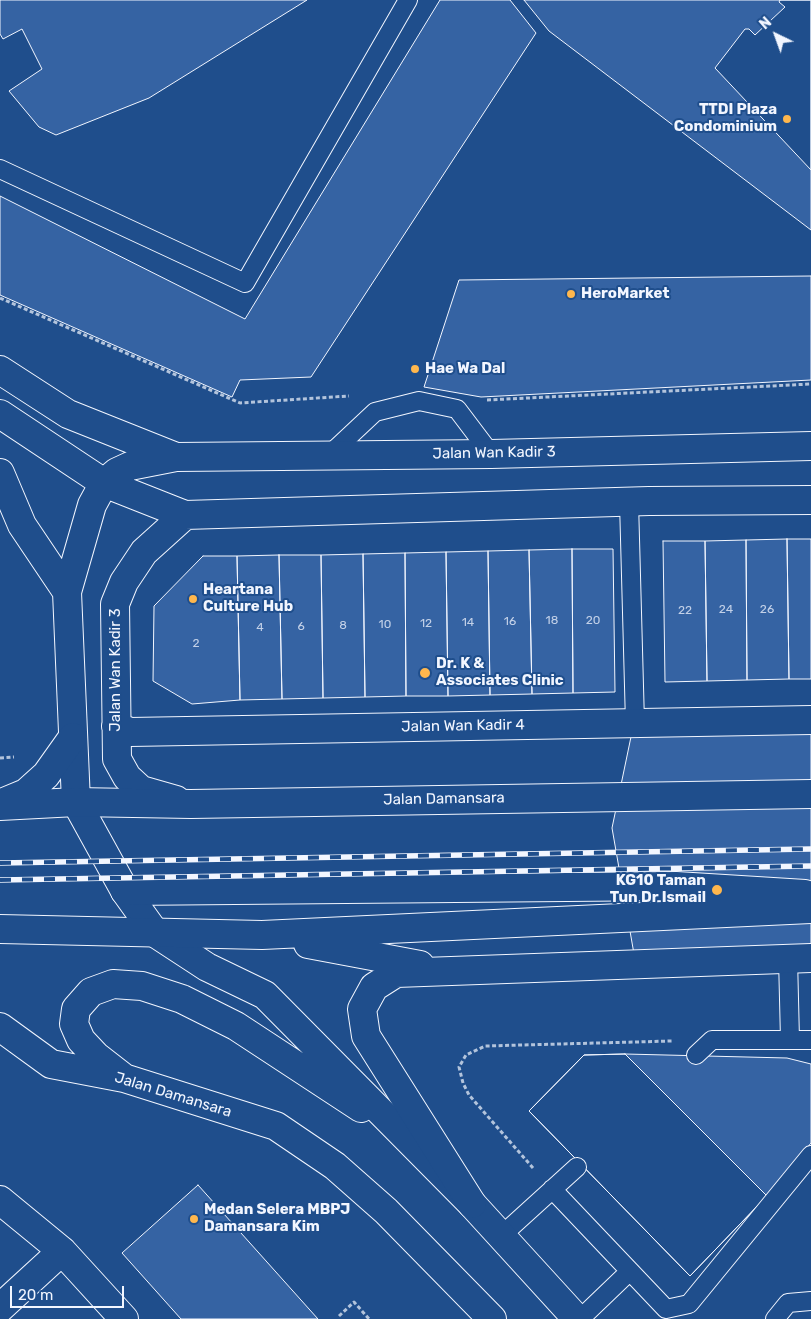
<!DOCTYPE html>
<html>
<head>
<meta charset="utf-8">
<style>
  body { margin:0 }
  #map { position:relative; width:811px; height:1319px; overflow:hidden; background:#1f4e8c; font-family:Rubik,sans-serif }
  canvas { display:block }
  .north { position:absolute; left:751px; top:10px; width:50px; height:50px; -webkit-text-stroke:4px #1f4e8c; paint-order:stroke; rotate:318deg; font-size:14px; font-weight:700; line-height:20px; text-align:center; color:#f2f6ff }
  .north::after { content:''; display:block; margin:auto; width:18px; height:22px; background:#f2f6ff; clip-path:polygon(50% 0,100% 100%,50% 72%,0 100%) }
  .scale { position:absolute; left:10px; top:1286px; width:114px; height:22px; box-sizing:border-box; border:2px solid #f2f6ff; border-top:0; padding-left:6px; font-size:15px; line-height:18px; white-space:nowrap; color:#f2f6ff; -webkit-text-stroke:4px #1f4e8c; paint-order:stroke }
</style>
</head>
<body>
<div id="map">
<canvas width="811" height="1319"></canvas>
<div class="north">N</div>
<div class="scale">20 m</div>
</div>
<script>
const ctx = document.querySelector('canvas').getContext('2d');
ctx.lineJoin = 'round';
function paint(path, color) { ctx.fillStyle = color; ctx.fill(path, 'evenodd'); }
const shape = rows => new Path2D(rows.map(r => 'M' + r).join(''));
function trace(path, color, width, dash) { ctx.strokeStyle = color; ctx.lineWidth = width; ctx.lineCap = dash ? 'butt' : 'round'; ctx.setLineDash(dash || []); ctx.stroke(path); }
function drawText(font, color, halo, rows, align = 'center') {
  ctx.font = font + ' Rubik,sans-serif'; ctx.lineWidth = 4; ctx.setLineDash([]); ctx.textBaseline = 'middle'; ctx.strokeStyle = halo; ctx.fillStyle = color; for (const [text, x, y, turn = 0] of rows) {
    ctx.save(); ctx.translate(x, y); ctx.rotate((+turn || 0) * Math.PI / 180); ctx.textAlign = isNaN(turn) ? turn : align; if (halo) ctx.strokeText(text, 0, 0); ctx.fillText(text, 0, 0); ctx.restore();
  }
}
const building = shape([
  [0,0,307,0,149,98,56,135,39,127,9,91,42,69,22,29,3,39,0,34,0,0],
  [440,0,510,0,536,33,311,377,240,380,232,397,0,295,0,196,245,319,440,0],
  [524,0,811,0,811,230,549,31,524,0],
  [780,0,811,0,811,170,715,68,745,29,749,29,755,35,785,7,779,2,780,0],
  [811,276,811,380,481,397,424,387,459,280,811,276],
  [787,539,811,539,811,679,789,679,787,539],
  [787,539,789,679,747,680,746,540,787,539],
  [746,540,747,680,707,681,705,541,746,540],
  [663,541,705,541,707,681,665,682,663,541],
  [572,549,573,693,532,694,529,550,572,549],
  [572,549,613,549,615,692,573,693,572,549],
  [529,550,532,694,490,695,488,551,529,550],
  [488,551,490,695,448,696,446,552,488,551],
  [446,552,448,696,406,696,405,553,446,552],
  [405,553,406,696,365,697,363,554,405,553],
  [363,554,365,697,323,698,321,555,363,554],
  [279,555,282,699,240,700,237,556,279,555],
  [279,555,321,555,323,698,282,699,279,555],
  [203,556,237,556,240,700,192,704,153,681,154,606,203,556],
  [632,732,811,732,811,953,634,954,612,828,632,732],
  [625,1054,767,1196,690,1276,529,1111,584,1055,625,1054],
  [625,1054,787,1058,811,1064,811,1143,767,1196,690,1276,529,1111,584,1055,625,1054],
  [198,1185,318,1319,181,1319,122,1253,198,1185]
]);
const path = shape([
  [0,298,240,403,349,396],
  [487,400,811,384],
  [0,758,14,757],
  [533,1168,469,1095,463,1083,459,1067,466,1055,485,1046,672,1041],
  [339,1316,354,1302,369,1319]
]);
const service = shape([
  [0,169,245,283,408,0],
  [328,456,375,412,419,401,457,409,491,454],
  [629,502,635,723],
  [788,958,790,1040],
  [696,1055,712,1040,811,1040],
  [552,1189,666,1309,689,1304,811,1155],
  [501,1236,577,1167],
  [580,1319,630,1271],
  [775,1319,788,1303,811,1301]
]);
const minor = shape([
  [0,370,68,414,176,457],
  [0,414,104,483,185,515,649,501,811,500],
  [0,473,22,525,67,592],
  [116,726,130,732,811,720],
  [176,800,141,790,127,777,117,759,115,604,124,582,144,552,185,515],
  [76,802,67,592,92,505,104,483,117,472,130,466,176,457,491,454,811,446],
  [0,1200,62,1251,124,1319],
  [0,1308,62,1251]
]);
const secondary = shape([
  [76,802,125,891,155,933,207,967,265,995,472,1204,577,1319],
  [0,1027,51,1064,124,1078,276,1126,335,1166,386,1211,492,1319],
  [123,1077,96,1056,81,1040,74,1024,76,1009,91,992,113,984,142,986,182,999,236,1026,361,1108]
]);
const primary = shape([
  [4,802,26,793,46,775,73,737],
  [0,806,76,802,191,804,811,794],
  [125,891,676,886,805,894],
  [0,929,262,935,811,909],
  [308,944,420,965],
  [472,1204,366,1036,362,1009,374,987,396,973,811,958]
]);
const rail = shape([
  [0,863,811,849],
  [0,880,811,866]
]);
const markers = [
  [787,119,5,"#ffb74d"],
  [571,294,5,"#ffb74d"],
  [415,369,5,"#ffb74d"],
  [193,599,5,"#ffb74d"],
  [425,673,6,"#ffb74d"],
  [717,890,6,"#ffb74d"],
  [194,1219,5,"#ffb74d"]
];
const numberNames = [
  ["24",726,610],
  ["26",767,610],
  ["22",685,611],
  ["18",552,621],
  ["20",593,621],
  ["16",510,622],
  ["14",468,623],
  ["12",426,624],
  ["10",385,625],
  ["8",343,626],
  ["6",301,627],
  ["4",260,628],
  ["2",196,644]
];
const poiNames = [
  ["TTDI Plaza",777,110,"right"],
  ["Condominium",777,127,"right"],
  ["HeroMarket",581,294],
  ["Hae Wa Dal",425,369],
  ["Heartana",203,590],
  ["Culture Hub",203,607],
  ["Dr. K &",436,664],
  ["Associates Clinic",436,681],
  ["KG10 Taman",706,881,"right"],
  ["Tun Dr Ismail",706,898,"right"],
  ["Medan Selera MBPJ",204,1210],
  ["Damansara Kim",204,1227]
];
const streetNames = [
  ["Jalan Wan Kadir 3",494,453,-1],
  ["Jalan Wan Kadir 3",116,670,-90],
  ["Jalan Wan Kadir 4",463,726,-1],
  ["Jalan Damansara",444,799,-1],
  ["Jalan Damansara",173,1095,17]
];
paint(building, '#3563a3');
trace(building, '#f2f6ff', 1);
trace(service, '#f2f6ff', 20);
trace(minor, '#f2f6ff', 30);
trace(secondary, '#f2f6ff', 30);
trace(primary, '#f2f6ff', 30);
trace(path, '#b3c4dc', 3, [4, 2.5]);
trace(service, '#1f4e8c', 18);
trace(minor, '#1f4e8c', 28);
trace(secondary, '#1f4e8c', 28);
trace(primary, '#1f4e8c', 28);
trace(rail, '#f2f6ff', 5.5);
trace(rail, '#1f4e8c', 4, [11]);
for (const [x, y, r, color] of markers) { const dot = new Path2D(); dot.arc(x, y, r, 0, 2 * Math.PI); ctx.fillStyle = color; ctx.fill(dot); trace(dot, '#1f4e8c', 2); }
drawText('12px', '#c3d1e8', null, numberNames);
drawText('bold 15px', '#f2f6ff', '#1f4e8c', poiNames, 'left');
drawText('15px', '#f2f6ff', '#1f4e8c', streetNames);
</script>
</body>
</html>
